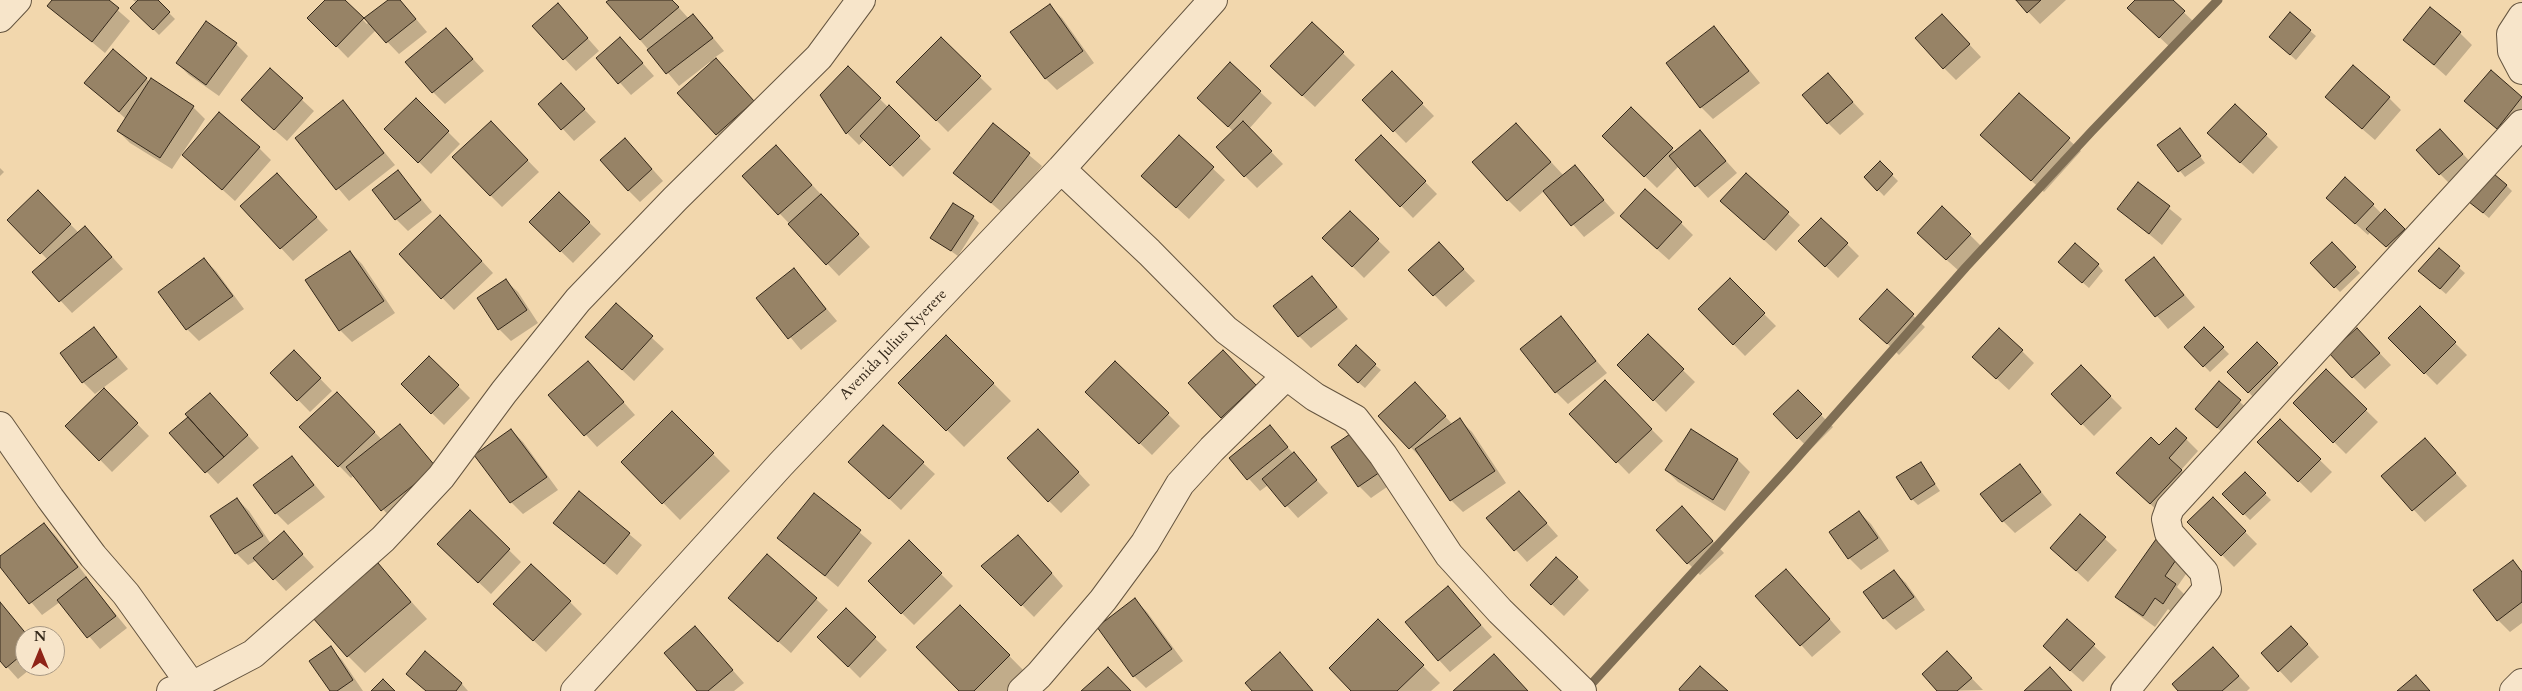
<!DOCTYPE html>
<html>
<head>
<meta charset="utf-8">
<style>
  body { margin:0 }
  #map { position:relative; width:2522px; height:691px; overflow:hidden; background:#f2d7ad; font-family:Cardo,serif }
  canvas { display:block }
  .north { position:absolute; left:15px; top:626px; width:50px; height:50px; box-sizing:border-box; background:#f7e5ca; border:1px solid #a99984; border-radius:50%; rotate:0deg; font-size:14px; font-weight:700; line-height:20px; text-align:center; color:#34281a }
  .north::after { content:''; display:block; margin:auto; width:18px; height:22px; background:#8f2418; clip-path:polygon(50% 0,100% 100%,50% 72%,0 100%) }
</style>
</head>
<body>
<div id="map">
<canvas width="2522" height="691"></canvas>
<div class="north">N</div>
</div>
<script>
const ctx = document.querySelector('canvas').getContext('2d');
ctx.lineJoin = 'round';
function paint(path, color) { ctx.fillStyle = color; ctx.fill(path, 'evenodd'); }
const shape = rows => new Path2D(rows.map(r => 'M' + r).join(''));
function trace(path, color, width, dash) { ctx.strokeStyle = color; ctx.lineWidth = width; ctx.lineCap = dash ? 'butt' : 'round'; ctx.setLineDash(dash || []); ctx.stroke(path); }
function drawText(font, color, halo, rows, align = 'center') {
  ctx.font = font + ' Cardo,serif'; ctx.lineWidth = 4.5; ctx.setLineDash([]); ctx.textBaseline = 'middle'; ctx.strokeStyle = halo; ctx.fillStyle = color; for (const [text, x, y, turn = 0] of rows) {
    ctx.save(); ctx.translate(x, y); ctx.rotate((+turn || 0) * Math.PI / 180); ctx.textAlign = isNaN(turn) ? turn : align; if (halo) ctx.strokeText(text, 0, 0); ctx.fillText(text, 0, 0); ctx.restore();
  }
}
const shadow = shape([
  [54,0,106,0,130,21,105,53,49,6],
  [133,0,156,0,175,19,159,35,132,8,137,3],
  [327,0,343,0,367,24,390,0,400,0,427,32,399,54,376,30,348,58,309,18],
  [611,0,672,0,689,19,693,16,705,28,724,51,714,58,765,113,729,146,678,93,711,63,710,62,679,86,608,2],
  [2017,0,2066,0,2040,24],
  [2137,0,2171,0,2196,24,2172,49,2141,20],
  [1050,6,1062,18,1094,63,1057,90,1045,78],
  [2290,14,2316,36,2296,60,2270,37],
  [569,17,599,51,576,71,534,26],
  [1312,23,1355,65,1315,107,1283,78],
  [1714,27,1760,83,1713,119,1701,107],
  [1954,28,1981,57,1956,80,1944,68],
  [446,29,484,71,445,104,433,92],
  [2460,33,2472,45,2446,76,2405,40],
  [941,39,992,89,948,132,898,82],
  [236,44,248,56,219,96,189,75,177,63],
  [113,51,150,82,193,107,205,119,172,169,130,143,118,131,126,119,86,83],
  [632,51,654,76,631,95,598,58],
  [848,68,931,149,903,177,865,139,859,145,847,133,822,95],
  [270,70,314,111,287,141,254,112],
  [2491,72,2522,98,2522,125,2509,140,2466,101],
  [1392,73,1434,116,1406,143,1364,100],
  [1828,75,1864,114,1840,135,1828,123],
  [1260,92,1272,103,1249,129,1283,164,1257,188,1217,148,1234,132,1211,110],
  [2019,94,2081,151,2044,192,1994,147],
  [573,97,596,122,574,141,540,104],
  [2389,98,2401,110,2375,140,2339,109],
  [416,100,460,144,431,174,386,129],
  [343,102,395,165,349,201,296,138],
  [1631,109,1676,153,1700,132,1737,173,1708,198,1679,166,1657,188,1604,136],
  [1516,124,1564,176,1575,167,1615,213,1584,237,1544,191,1520,212,1508,200],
  [993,125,1042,166,1004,214,955,173],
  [502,134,539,172,502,207,490,195],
  [2266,135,2278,147,2253,174,2221,145],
  [2185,136,2205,163,2185,177,2159,145],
  [1179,137,1225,180,1189,219,1155,188],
  [1381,137,1437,194,1413,218,1356,160],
  [2452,142,2474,166,2452,186,2440,174],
  [259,148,271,160,235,201,196,166],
  [637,152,663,181,640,202,628,190],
  [788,159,870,247,839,276,744,176],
  [1880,163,1898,181,1884,196,1866,177],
  [0,168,4,172,0,176],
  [398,171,432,212,408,231,396,219],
  [1746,175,1800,225,1776,251,1734,213],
  [2139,184,2182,219,2162,245,2119,209],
  [2506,185,2512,191,2489,218,2471,203],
  [289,187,328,230,293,261,242,206],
  [38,192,79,233,97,240,123,269,72,313,34,272,48,260,9,220],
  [559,193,601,234,573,263,531,222],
  [2373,205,2382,214,2385,211,2410,235,2393,252,2371,231,2368,235,2340,210],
  [1350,213,1390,252,1364,278,1324,238],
  [973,217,979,223,958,256,932,238],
  [1681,223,1693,235,1669,260,1633,228],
  [452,229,493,273,454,310,400,254],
  [1970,235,1982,247,1959,271,1930,245],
  [1800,241,1847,244,1859,256,1838,278],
  [2332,244,2360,273,2340,292,2312,263],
  [2439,250,2465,273,2446,294,2426,277],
  [350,252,362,264,395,313,352,342,340,330],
  [1451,256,1475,281,1446,307,1410,270],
  [204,259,216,271,244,309,199,341,187,329,160,292],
  [2154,259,2195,307,2168,329,2127,280],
  [2098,265,2103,271,2089,288,2066,268],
  [794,270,837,321,801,350,758,298],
  [1312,278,1348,319,1311,348,1299,336],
  [1730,280,1776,326,1745,356,1699,309],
  [506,281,518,292,538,323,511,341,499,329],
  [1887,291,1925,327,1899,355,1873,330],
  [616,305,664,349,634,381,599,349],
  [2420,308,2467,355,2437,385,2390,338],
  [1560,318,1607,373,1568,404,1556,392],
  [94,328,128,369,95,394,83,382],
  [2204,329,2229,354,2210,372,2186,347],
  [946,336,1011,401,964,447,900,383],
  [1648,336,1695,382,1666,412,1619,365],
  [2368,341,2391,365,2365,389,2353,377],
  [2257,344,2289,376,2260,404,2229,372],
  [2022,351,2034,363,2009,390,1986,369],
  [429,357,470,398,444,425,402,384],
  [588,362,635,415,597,447,550,395],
  [1115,362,1180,426,1152,455,1087,392],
  [306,364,332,391,310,412,272,373],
  [1235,364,1267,398,1234,429,1222,417],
  [1375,365,1381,370,1365,388,1345,371],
  [2081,367,2122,408,2094,436,2053,394],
  [2326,371,2378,422,2346,454,2295,403],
  [1605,382,1663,441,1629,474,1571,414],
  [2219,383,2252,413,2230,439,2196,409],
  [104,390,149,436,112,472,67,426],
  [1798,392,1833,427,1810,450,1775,414],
  [1427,396,1453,425,1460,420,1472,432,1506,483,1463,512,1451,500,1423,460,1380,416],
  [349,405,382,440,400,425,447,480,394,522,354,475,351,478,301,427],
  [222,406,259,448,218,484,171,433],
  [672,413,730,471,680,520,623,462],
  [2280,421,2332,472,2311,493,2259,442],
  [1269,426,1328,493,1298,518,1268,485,1260,491,1230,458],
  [2176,429,2198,451,2181,470,2193,483,2162,515,2130,485],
  [511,430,523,442,558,490,523,514,511,502,476,455],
  [1691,431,1738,460,1750,472,1725,511,1678,482,1666,470],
  [1050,442,1090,485,1061,513,1049,501],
  [1332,448,1397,480,1371,498,1359,486],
  [2436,451,2467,486,2425,522,2383,476],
  [292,458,325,497,288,525,276,513],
  [923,463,935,474,901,510,862,473],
  [1921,463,1940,491,1918,505,1912,499],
  [2020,466,2052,505,2015,533,2003,521],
  [2245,474,2271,500,2250,520,2224,494],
  [1519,492,1558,536,1527,562,1488,519],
  [580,493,642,545,617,575,555,522],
  [814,494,872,543,838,587,779,538],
  [237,499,249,511,271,544,283,533,314,567,286,591,257,560,248,565,236,553,211,516],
  [2213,499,2257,544,2234,567,2189,522],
  [470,512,521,562,491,594,451,556],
  [1859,512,1871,524,1889,551,1861,570,1849,558],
  [2080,516,2117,550,2088,582,2064,560],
  [1693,520,1724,553,1700,575,1688,563],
  [44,524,56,536,89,580,88,581,127,628,100,649,60,602,42,615,0,565,0,558],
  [2159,536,2193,564,2177,587,2187,597,2175,615,2168,609,2155,627,2129,608,2117,596],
  [909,542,953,586,914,625,869,581],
  [1030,548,1063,586,1034,617,983,566],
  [2512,561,2522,571,2522,623,2510,632,2498,620],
  [378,565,427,619,365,673,348,656],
  [1894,571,1906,583,1925,610,1896,630,1884,618],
  [1577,578,1589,590,1564,616,1544,597],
  [1798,583,1841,632,1812,657,1757,596],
  [1448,588,1492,637,1450,672,1439,660],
  [816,599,828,610,791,653,742,609],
  [1135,600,1147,612,1183,661,1146,688,1134,676],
  [570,602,582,614,546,652,507,616],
  [0,604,29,636,25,636,25,666,34,666,18,679,0,659],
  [960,606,1026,673,1008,691,961,691],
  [846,610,887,650,860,678,819,637],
  [1378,621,1440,683,1431,691,1353,691],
  [2067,621,2106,657,2083,682,2056,658],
  [2303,639,2319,657,2291,683,2263,653],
  [706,640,744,683,734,691,699,691],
  [330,648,342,660,363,691,331,691],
  [426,653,462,684,468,691,426,691],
  [2225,661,2250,688,2247,691,2180,691],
  [1959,665,1983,690,1939,691]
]);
const stream = shape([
  [1585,691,1789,467,1966,267,2092,131,2218,0]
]);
const building = shape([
  [52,0,109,0,119,8,92,42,47,6,52,0],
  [138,0,158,0,170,12,153,30,130,8,138,0],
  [325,0,345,0,364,18,336,47,307,18,325,0],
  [388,0,400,0,416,19,386,43,364,18,388,0],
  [609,0,672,0,679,7,640,40,606,2,609,0],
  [2016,0,2041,0,2027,13,2016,0],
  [2135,0,2173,0,2185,11,2159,38,2127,8,2135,0],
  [558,3,588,38,563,60,532,26,558,3],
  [1050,4,1083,51,1045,79,1010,32,1050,4],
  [2430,7,2461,32,2434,65,2403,40,2430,7],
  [2290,12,2311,30,2290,55,2269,37,2290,12],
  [693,14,713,38,666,74,647,50,693,14],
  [1942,14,1970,44,1943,69,1915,38,1942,14],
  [206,21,237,43,206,85,176,63,206,21],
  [1312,22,1344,52,1302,96,1270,66,1312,22],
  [1714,26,1749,71,1700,108,1666,63,1714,26],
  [446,28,473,59,432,93,405,62,446,28],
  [620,37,643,63,618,84,596,58,620,37],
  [941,37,981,76,936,121,896,82,941,37],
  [113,49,147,78,119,112,84,83,113,49],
  [716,58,754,101,716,135,677,93,716,58],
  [1230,62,1261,91,1228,127,1197,98,1230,62],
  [2353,65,2390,97,2362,129,2325,97,2353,65],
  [848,66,881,98,846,134,820,95,848,66],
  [270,68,303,98,274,130,241,100,270,68],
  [2491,70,2522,97,2497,129,2464,101,2491,70],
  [1392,71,1423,103,1393,132,1362,100,1392,71],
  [1828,73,1853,102,1827,124,1802,95,1828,73],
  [151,78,194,106,160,158,117,131,151,78],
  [561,83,585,109,561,130,538,104,561,83],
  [2019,93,2070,138,2031,181,1980,135,2019,93],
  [416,98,449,131,418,163,384,129,416,98],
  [343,100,384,153,336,190,295,138,343,100],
  [2235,104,2267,134,2240,163,2207,133,2235,104],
  [889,105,920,136,890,166,860,136,889,105],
  [1631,107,1673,148,1644,177,1602,136,1631,107],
  [219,112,260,147,222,190,182,155,219,112],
  [491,121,528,160,490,196,452,157,491,121],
  [1243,121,1272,151,1244,177,1216,147,1243,121],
  [993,123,1030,153,991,203,953,173,993,123],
  [1516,123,1551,162,1507,201,1472,162,1516,123],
  [2180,128,2201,156,2178,172,2157,145,2180,128],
  [2440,129,2463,154,2439,175,2416,150,2440,129],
  [1700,130,1726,161,1695,187,1669,156,1700,130],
  [1179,135,1214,167,1176,208,1141,176,1179,135],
  [1381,135,1426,181,1400,207,1355,160,1381,135],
  [625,138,652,169,628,191,600,160,625,138],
  [776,145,812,185,778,215,742,176,776,145],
  [1880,161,1893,174,1877,191,1864,177,1880,161],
  [1575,165,1604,200,1571,226,1543,191,1575,165],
  [2488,169,2507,185,2483,213,2464,198,2488,169],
  [398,170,421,200,395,220,372,190,398,170],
  [277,173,317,217,280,249,240,206,277,173],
  [1746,173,1789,212,1764,240,1720,201,1746,173],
  [2345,177,2374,204,2355,224,2326,198,2345,177],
  [2138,182,2170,206,2149,234,2117,209,2138,182],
  [1645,189,1682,222,1657,249,1620,216,1645,189],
  [38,190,71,224,40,254,7,220,38,190],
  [559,192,590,222,560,252,529,222,559,192],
  [821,194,859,234,826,265,788,224,821,194],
  [953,203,974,216,951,251,930,238,953,203],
  [1942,206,1971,234,1946,260,1917,233,1942,206],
  [2385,209,2405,229,2386,247,2366,229,2385,209],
  [1350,211,1379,239,1352,267,1322,238,1350,211],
  [440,215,482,261,441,299,399,254,440,215],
  [1821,218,1848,243,1825,267,1798,241,1821,218],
  [85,226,112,257,59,302,32,272,85,226],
  [1439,242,1464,269,1433,296,1408,270,1439,242],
  [2332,242,2356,267,2334,288,2310,263,2332,242],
  [2075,243,2099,264,2082,283,2058,262,2075,243],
  [2439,248,2460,266,2440,289,2418,271,2439,248],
  [350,251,384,301,339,331,305,280,350,251],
  [2154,257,2184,295,2155,317,2125,280,2154,257],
  [204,258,233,296,186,330,158,292,204,258],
  [794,268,826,309,788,339,756,298,794,268],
  [1312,276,1337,307,1298,337,1273,306,1312,276],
  [1730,278,1765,313,1733,345,1698,309,1730,278],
  [506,279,527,310,498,330,477,298,506,279],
  [1887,289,1914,314,1887,344,1859,319,1887,289],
  [616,303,653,336,622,370,585,337,616,303],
  [2420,306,2456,342,2424,374,2388,338,2420,306],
  [1561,316,1596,361,1555,393,1520,349,1561,316],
  [94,327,117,357,82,383,60,353,94,327],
  [2204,327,2224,347,2203,367,2184,347,2204,327],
  [1999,328,2023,350,1996,379,1972,357,1999,328],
  [2357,328,2380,353,2352,378,2329,353,2357,328],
  [1648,334,1684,369,1653,401,1617,365,1648,334],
  [946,335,994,383,946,431,898,383,946,335],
  [2257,342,2278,363,2248,393,2227,372,2257,342],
  [1356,345,1376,364,1358,383,1338,365,1356,345],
  [294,350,321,378,297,401,270,373,294,350],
  [1223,350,1256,385,1221,418,1188,383,1223,350],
  [429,356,459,385,431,414,401,384,429,356],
  [588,361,624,402,584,436,548,395,588,361],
  [1115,361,1169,413,1139,444,1085,392,1115,361],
  [2081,365,2111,396,2081,425,2051,394,2081,365],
  [2326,369,2367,409,2333,443,2293,403,2326,369],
  [1605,380,1652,429,1616,463,1569,414,1605,380],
  [2219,381,2241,400,2217,428,2195,409,2219,381],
  [1415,382,1446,416,1409,449,1378,416,1415,382],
  [104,388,138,423,99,461,65,426,104,388],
  [1798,390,1822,414,1797,439,1773,414,1798,390],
  [337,392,375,432,338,467,299,427,337,392],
  [210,393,248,435,224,457,185,414,210,393],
  [672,411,714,453,662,504,621,462,672,411],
  [188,417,224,457,205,473,169,433,188,417],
  [1460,418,1495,471,1450,501,1415,449,1460,418],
  [2280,419,2321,459,2298,482,2257,442,2280,419],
  [400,424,436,467,381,511,346,467,400,424],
  [883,425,924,462,889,499,848,462,883,425],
  [1270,425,1288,447,1247,480,1229,458,1270,425],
  [1359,428,1386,468,1358,487,1331,447,1359,428],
  [2176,428,2187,438,2169,458,2182,470,2150,504,2116,473,2151,437,2159,445,2176,428],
  [511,429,547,477,510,503,474,455,511,429],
  [1038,429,1079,472,1048,502,1007,458,1038,429],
  [1691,429,1738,459,1713,500,1665,470,1691,429],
  [2425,438,2456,473,2412,511,2381,476,2425,438],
  [1294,452,1317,480,1285,507,1262,479,1294,452],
  [292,456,314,485,275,514,253,485,292,456],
  [1921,462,1935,484,1911,500,1896,477,1921,462],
  [2020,464,2041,492,2002,522,1980,494,2020,464],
  [2245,472,2266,493,2243,515,2222,494,2245,472],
  [579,491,630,533,604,564,553,523,579,491],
  [1519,491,1547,523,1514,551,1486,518,1519,491],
  [814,493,861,530,825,576,777,538,814,493],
  [2213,497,2246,531,2221,556,2187,522,2213,497],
  [237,498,263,536,235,554,210,516,237,498],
  [1682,506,1713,541,1687,564,1656,530,1682,506],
  [470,510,510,549,478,583,437,544,470,510],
  [1859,511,1878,538,1848,559,1829,532,1859,511],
  [2080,514,2106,537,2076,571,2050,548,2080,514],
  [44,523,78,567,29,604,0,567,0,556,44,523],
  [284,531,303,554,273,580,253,558,284,531],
  [1018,535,1052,573,1021,606,981,566,1018,535],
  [2159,535,2182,551,2165,576,2176,584,2163,604,2155,598,2143,616,2115,597,2159,535],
  [909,540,942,573,901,614,868,581,909,540],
  [767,554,817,598,778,642,728,598,767,554],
  [1556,557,1578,577,1551,605,1530,585,1556,557],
  [2513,560,2522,572,2522,602,2497,621,2473,590,2513,560],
  [378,563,411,602,347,657,313,618,378,563],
  [531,564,571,601,533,641,493,604,531,564],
  [1786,569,1830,619,1800,646,1755,596,1786,569],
  [1894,570,1914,597,1883,619,1863,592,1894,570],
  [86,577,116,616,87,638,57,600,86,577],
  [1448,586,1481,625,1438,661,1405,622,1448,586],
  [1135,598,1172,649,1133,677,1097,627,1135,598],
  [0,602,28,636,25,636,25,652,6,668,0,661,0,602],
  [960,605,1010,655,974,691,959,691,916,647,960,605],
  [846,608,876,637,848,667,817,637,846,608],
  [1378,619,1424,665,1397,691,1351,691,1329,668,1378,619],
  [2067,619,2095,644,2070,671,2043,646,2067,619],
  [695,626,733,670,708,691,697,691,664,653,695,626],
  [2291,626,2308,644,2278,672,2261,653,2291,626],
  [331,646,353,680,337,691,330,691,309,661,331,646],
  [2213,647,2239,676,2222,691,2178,691,2172,684,2213,647],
  [425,651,462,683,456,691,426,691,406,674,425,651],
  [1947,651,1972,678,1957,691,1937,691,1922,674,1947,651],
  [1280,652,1313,691,1252,691,1245,683,1280,652],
  [1494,654,1528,691,1453,691,1494,654],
  [1700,666,1728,691,1680,691,1679,689,1700,666],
  [1108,667,1131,691,1081,691,1108,667],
  [2050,667,2072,691,2024,691,2050,667],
  [2416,675,2430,691,2397,691,2416,675],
  [383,679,395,691,371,691,383,679]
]);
const minor = shape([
  [2522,17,2511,34,2512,51,2522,70],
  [0,18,17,0],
  [1061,169,1149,252,1226,330,1315,397,1355,419,1383,455,1449,555,1500,611,1582,691],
  [0,426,50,498,93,556,126,594,192,686],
  [171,691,192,686,253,654,383,539,441,477,504,392,578,300,675,199,819,57,861,0],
  [575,691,781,464,1061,169,1213,0],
  [1022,691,1039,675,1103,600,1145,543,1180,484,1212,449,1286,376],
  [2125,691,2207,589,2204,572,2169,533,2166,519,2170,508,2522,124],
  [2514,691,2522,683]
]);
const streetNames = [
  ["Avenida Julius Nyerere",894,345,-46]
];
paint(shadow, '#0003');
trace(stream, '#7f6e54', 9);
paint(building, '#978366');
trace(building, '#34281a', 1);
trace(minor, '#64543f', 30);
trace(minor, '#f7e5ca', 28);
drawText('15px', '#34281a', '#f7e5ca', streetNames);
</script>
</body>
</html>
